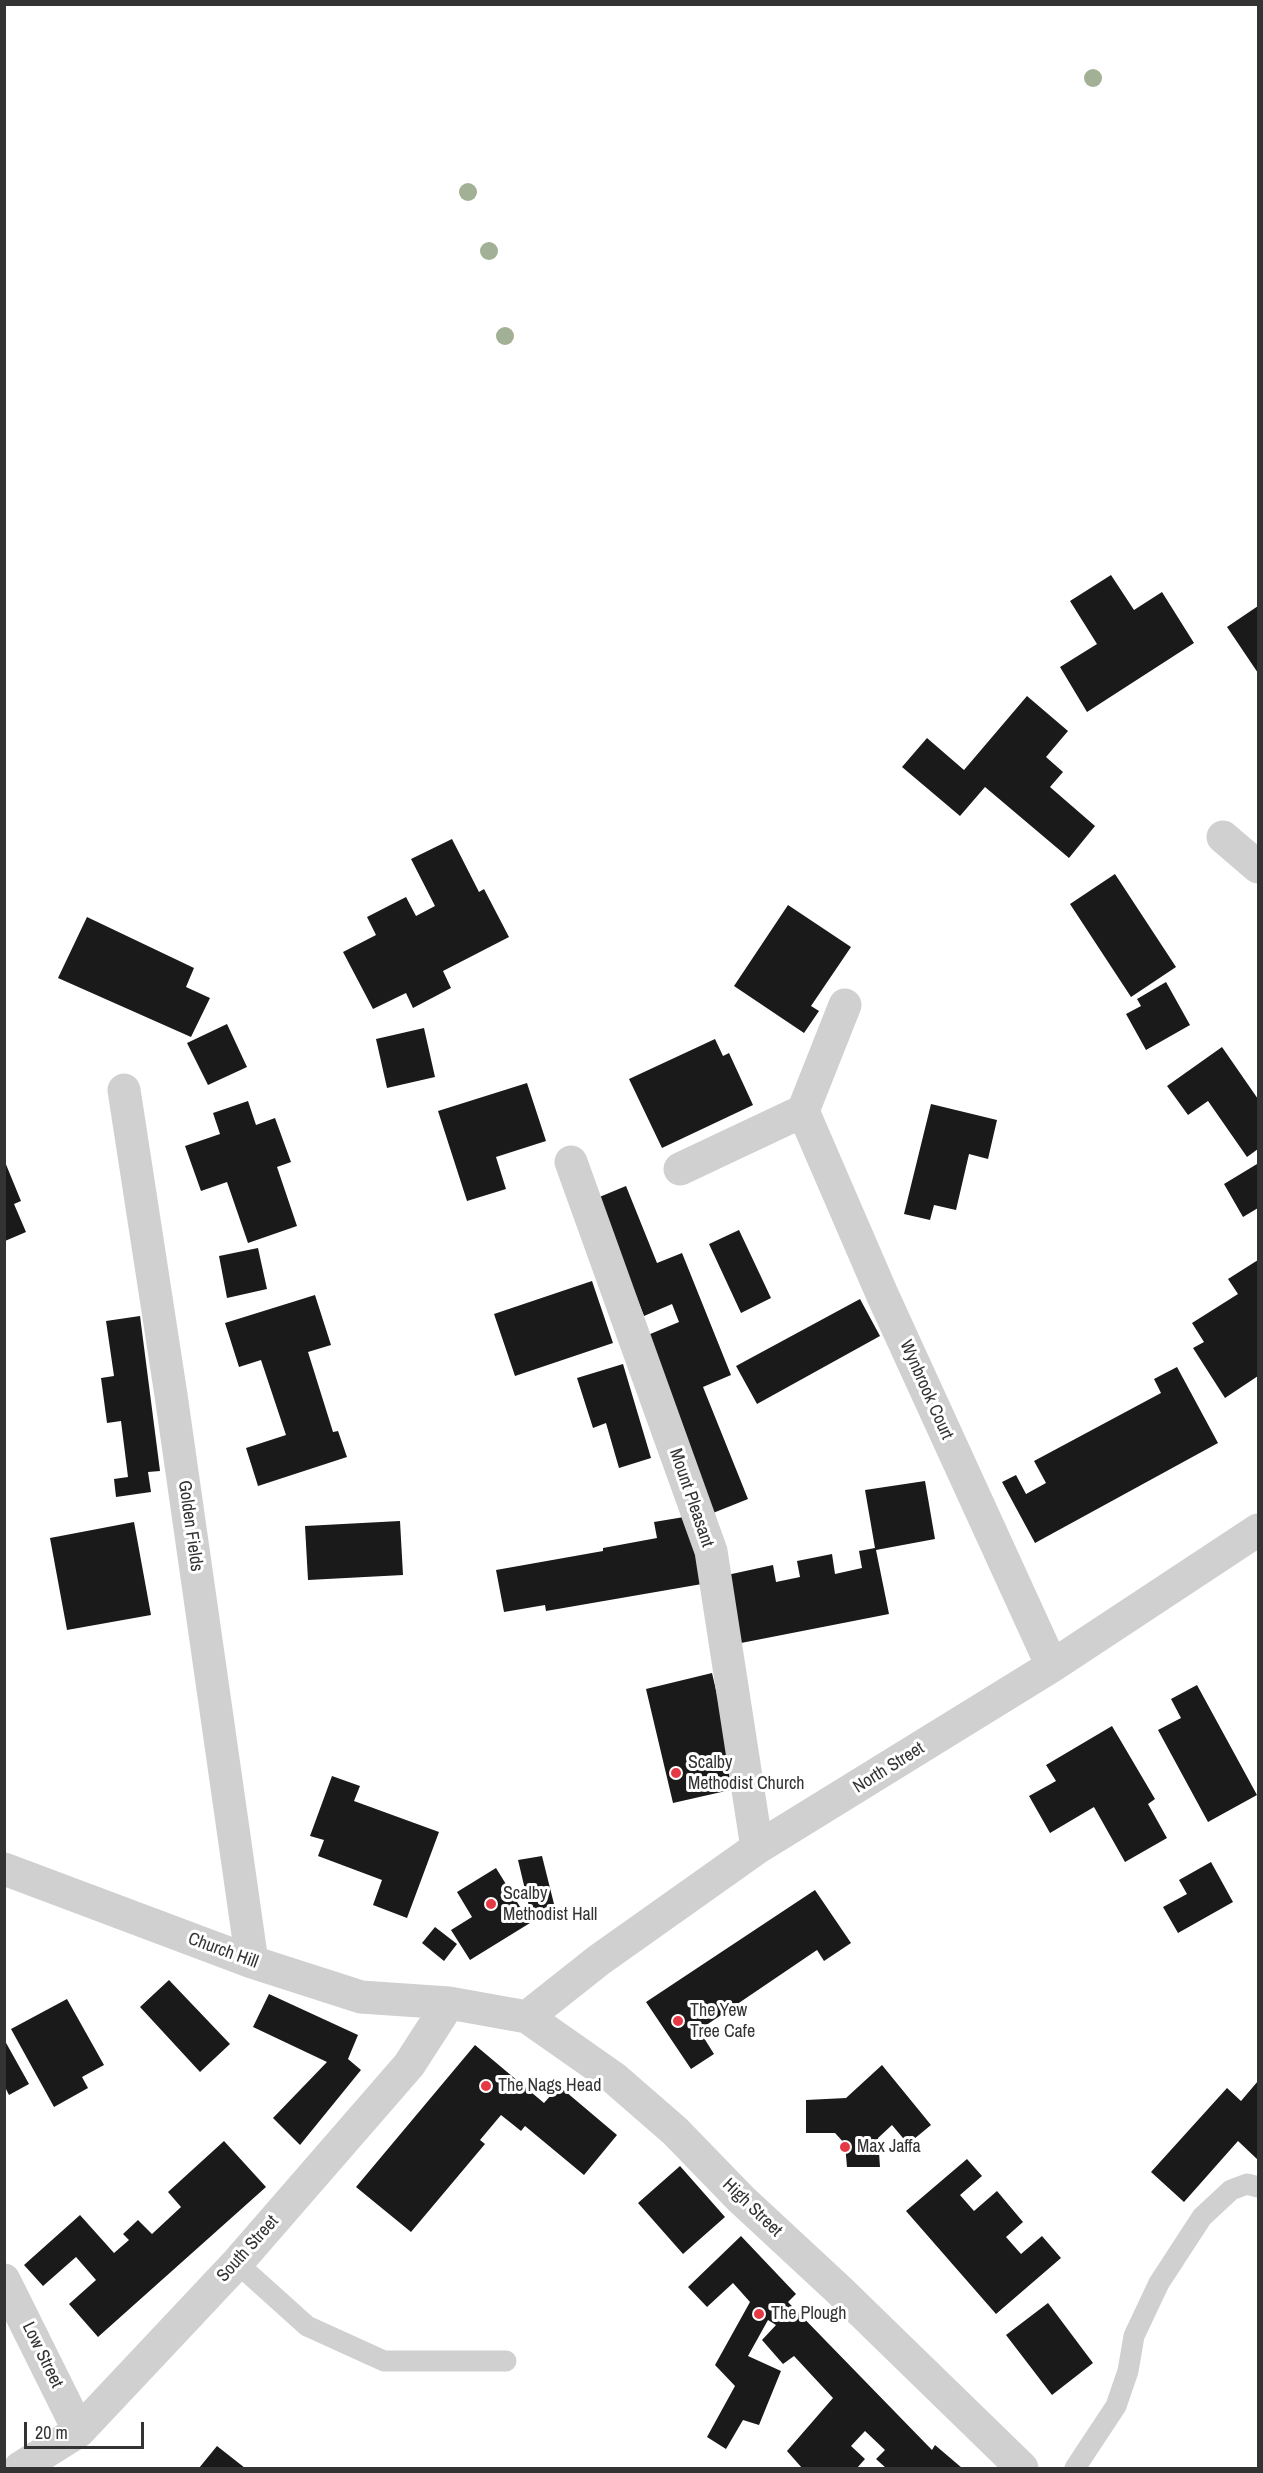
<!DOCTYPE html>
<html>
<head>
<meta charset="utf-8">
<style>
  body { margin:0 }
  #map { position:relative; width:1263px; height:2473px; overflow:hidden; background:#fff; font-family:"Archivo Narrow",sans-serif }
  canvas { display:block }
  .frame { position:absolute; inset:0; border:6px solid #333; pointer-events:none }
  .scale { position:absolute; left:24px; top:2422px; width:120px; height:27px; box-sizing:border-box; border:3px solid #333; border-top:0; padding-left:8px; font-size:18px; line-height:21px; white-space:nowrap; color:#333; -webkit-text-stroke:4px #fff; paint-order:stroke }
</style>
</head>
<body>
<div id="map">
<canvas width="1263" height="2473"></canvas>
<div class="frame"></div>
<div class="scale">20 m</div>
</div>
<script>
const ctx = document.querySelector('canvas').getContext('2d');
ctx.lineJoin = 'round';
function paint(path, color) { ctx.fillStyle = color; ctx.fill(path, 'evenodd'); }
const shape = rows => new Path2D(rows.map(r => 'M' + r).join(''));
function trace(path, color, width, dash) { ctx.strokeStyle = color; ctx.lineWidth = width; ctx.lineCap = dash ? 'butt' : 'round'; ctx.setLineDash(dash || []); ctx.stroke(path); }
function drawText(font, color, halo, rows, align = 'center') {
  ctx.font = font + ' "Archivo Narrow",sans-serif'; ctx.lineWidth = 6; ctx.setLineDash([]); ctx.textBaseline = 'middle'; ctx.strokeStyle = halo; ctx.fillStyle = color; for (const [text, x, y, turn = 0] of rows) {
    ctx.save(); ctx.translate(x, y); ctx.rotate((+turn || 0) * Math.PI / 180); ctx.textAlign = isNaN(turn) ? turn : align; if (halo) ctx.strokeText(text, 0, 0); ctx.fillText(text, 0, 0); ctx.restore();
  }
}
const building = shape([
  [1111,575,1134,610,1162,592,1194,643,1087,712,1060,667,1097,644,1070,601],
  [1258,606,1258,673,1227,627],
  [1027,696,1068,731,1046,757,1063,772,1050,787,1095,826,1069,858,985,787,960,816,902,767,927,738,964,770],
  [452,839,479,892,484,889,509,937,443,971,451,988,413,1008,406,993,373,1009,343,952,376,935,367,917,406,897,416,916,435,906,411,859],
  [1115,874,1176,967,1131,997,1070,904],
  [788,905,851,947,811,1006,819,1011,804,1033,734,986],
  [87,917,194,968,186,987,210,998,191,1037,58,978],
  [1166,982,1190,1025,1146,1050,1126,1014,1141,1006,1137,999],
  [227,1024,247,1067,208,1085,187,1043],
  [424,1028,435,1077,387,1088,376,1039],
  [715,1039,723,1056,729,1053,753,1105,662,1148,629,1079],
  [1222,1047,1258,1099,1258,1149,1247,1157,1208,1101,1188,1115,1167,1086],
  [527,1083,546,1141,496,1157,506,1189,467,1201,438,1111],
  [248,1101,256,1125,275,1118,291,1162,277,1167,297,1226,248,1243,227,1182,201,1191,185,1146,220,1134,213,1113],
  [931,1104,997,1120,988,1159,969,1154,956,1210,934,1205,930,1220,904,1214],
  [5,1162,21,1201,14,1204,26,1232,5,1241],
  [1257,1164,1258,1208,1243,1217,1224,1184],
  [626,1186,657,1263,682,1253,731,1375,703,1387,748,1499,713,1513,643,1337,679,1322,672,1304,644,1316,597,1198],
  [739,1230,771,1298,741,1313,709,1244],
  [258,1248,267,1289,227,1298,219,1256],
  [1258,1260,1258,1376,1225,1398,1193,1348,1204,1342,1192,1323,1238,1294,1228,1279],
  [592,1281,613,1343,515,1376,494,1314],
  [315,1295,331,1345,308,1352,333,1432,338,1431,347,1457,258,1486,246,1448,286,1435,261,1360,239,1367,225,1323],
  [860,1299,880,1336,757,1404,736,1366],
  [140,1316,160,1471,148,1472,151,1492,116,1497,114,1479,128,1477,121,1421,107,1423,101,1378,114,1376,106,1321],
  [623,1364,651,1458,619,1468,606,1423,593,1428,577,1378],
  [1177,1367,1218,1443,1035,1543,1002,1482,1016,1475,1026,1494,1046,1483,1034,1461,1161,1393,1154,1379],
  [925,1481,935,1539,876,1550,889,1614,741,1643,727,1575,773,1565,776,1582,800,1577,797,1561,832,1554,835,1574,862,1568,859,1551,875,1548,865,1490],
  [690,1516,702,1584,546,1611,545,1605,504,1612,496,1570,603,1551,603,1548,657,1538,654,1522],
  [400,1521,403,1575,308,1580,305,1526],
  [134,1522,151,1615,67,1630,50,1538],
  [712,1673,739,1788,673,1803,646,1689],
  [1197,1685,1257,1795,1208,1822,1158,1730,1181,1718,1171,1699],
  [1112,1726,1155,1799,1148,1804,1167,1838,1125,1862,1094,1807,1050,1833,1029,1796,1056,1781,1046,1765],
  [332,1776,360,1786,354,1801,439,1832,407,1918,373,1905,382,1880,318,1856,324,1840,310,1836],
  [542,1856,555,1908,532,1919,518,1860],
  [1211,1862,1233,1902,1178,1933,1163,1907,1187,1894,1179,1880],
  [496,1868,530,1923,470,1960,451,1930,472,1917,457,1892],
  [815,1890,851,1943,824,1961,817,1950,699,2030,714,2054,691,2069,646,2002],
  [435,1927,457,1944,444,1961,422,1943],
  [169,1980,230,2044,200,2072,140,2007],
  [269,1994,358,2035,348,2059,361,2070,300,2145,273,2118,327,2062,253,2027],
  [67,1999,104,2065,82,2077,88,2088,54,2107,11,2029],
  [5,2041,29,2084,9,2095,5,2087],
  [475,2045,544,2103,559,2086,617,2135,584,2175,525,2126,521,2131,501,2115,480,2140,485,2144,411,2232,356,2187],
  [882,2065,931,2125,908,2144,892,2125,878,2138,880,2167,847,2167,845,2144,835,2133,806,2133,806,2100,846,2098],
  [1258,2081,1258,2160,1238,2141,1184,2202,1151,2172,1227,2088,1241,2101],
  [224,2141,266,2187,98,2337,69,2304,96,2280,76,2257,43,2286,24,2265,80,2215,114,2253,129,2240,123,2234,138,2220,152,2234,181,2207,168,2192],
  [967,2159,982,2176,960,2195,974,2211,997,2191,1023,2222,1006,2237,1021,2254,1042,2236,1061,2258,996,2314,906,2211],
  [680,2166,725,2217,683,2254,638,2203],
  [741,2236,796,2294,788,2302,932,2450,935,2445,962,2468,886,2468,876,2459,885,2450,865,2431,851,2446,865,2459,857,2468,802,2468,787,2451,833,2398,794,2356,783,2364,762,2340,776,2325,768,2320,748,2356,781,2371,759,2425,743,2420,726,2449,707,2437,735,2386,715,2365,750,2302,733,2283,707,2307,688,2287],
  [1048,2303,1093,2363,1052,2395,1006,2335],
  [217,2446,245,2468,199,2468]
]);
const lane = shape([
  [237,2263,307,2326,384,2361,506,2361],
  [1075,2468,1116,2406,1128,2371,1134,2336,1159,2283,1202,2217,1231,2190,1247,2184,1258,2187]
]);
const street = shape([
  [1223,837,1258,867],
  [124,1090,171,1395,252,1962],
  [803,1111,882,1294,1052,1666],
  [571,1162,711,1551,757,1848],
  [680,1169,803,1111,845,1005],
  [4,1869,252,1962,361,1997,449,2003,527,2017,614,2078,675,2131,741,2199,839,2290,1022,2468],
  [527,2017,599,1960,757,1848,1052,1666,1258,1530],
  [4,2280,79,2431],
  [20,2468,79,2431,237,2263,409,2065,449,2003]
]);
const trees = [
  [1093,78],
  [468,192],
  [489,251],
  [505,336]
];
const markers = [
  [676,1773,6,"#e63946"],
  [491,1904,6,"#e63946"],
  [678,2021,6,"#e63946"],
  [486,2086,6,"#e63946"],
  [845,2147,6,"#e63946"],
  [759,2314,6,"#e63946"]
];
const streetNames = [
  ["Wynbrook Court",926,1390,66],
  ["Mount Pleasant",691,1498,71],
  ["Golden Fields",190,1526,82],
  ["North Street",889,1768,-32],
  ["Church Hill",223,1951,20],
  ["High Street",752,2208,44],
  ["South Street",248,2249,-48],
  ["Low Street",42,2355,64]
];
const poiNames = [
  ["Scalby",688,1763],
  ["Methodist Church",688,1784],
  ["Scalby",503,1894],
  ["Methodist Hall",503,1915],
  ["The Yew",690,2011],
  ["Tree Cafe",690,2032],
  ["The Nags Head",498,2086],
  ["Max Jaffa",857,2147],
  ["The Plough",771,2314]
];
paint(building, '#1a1a1a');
trace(lane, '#d0d0d0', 21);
trace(street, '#d0d0d0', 33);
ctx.fillStyle = '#a2b095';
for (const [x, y] of trees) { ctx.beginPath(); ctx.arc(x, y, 9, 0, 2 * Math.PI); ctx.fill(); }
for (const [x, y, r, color] of markers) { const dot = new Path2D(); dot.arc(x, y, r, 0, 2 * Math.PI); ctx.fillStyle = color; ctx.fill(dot); trace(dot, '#fff', 2); }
drawText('18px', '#333', '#fff', streetNames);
drawText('18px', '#333', '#fff', poiNames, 'left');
</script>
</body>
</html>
